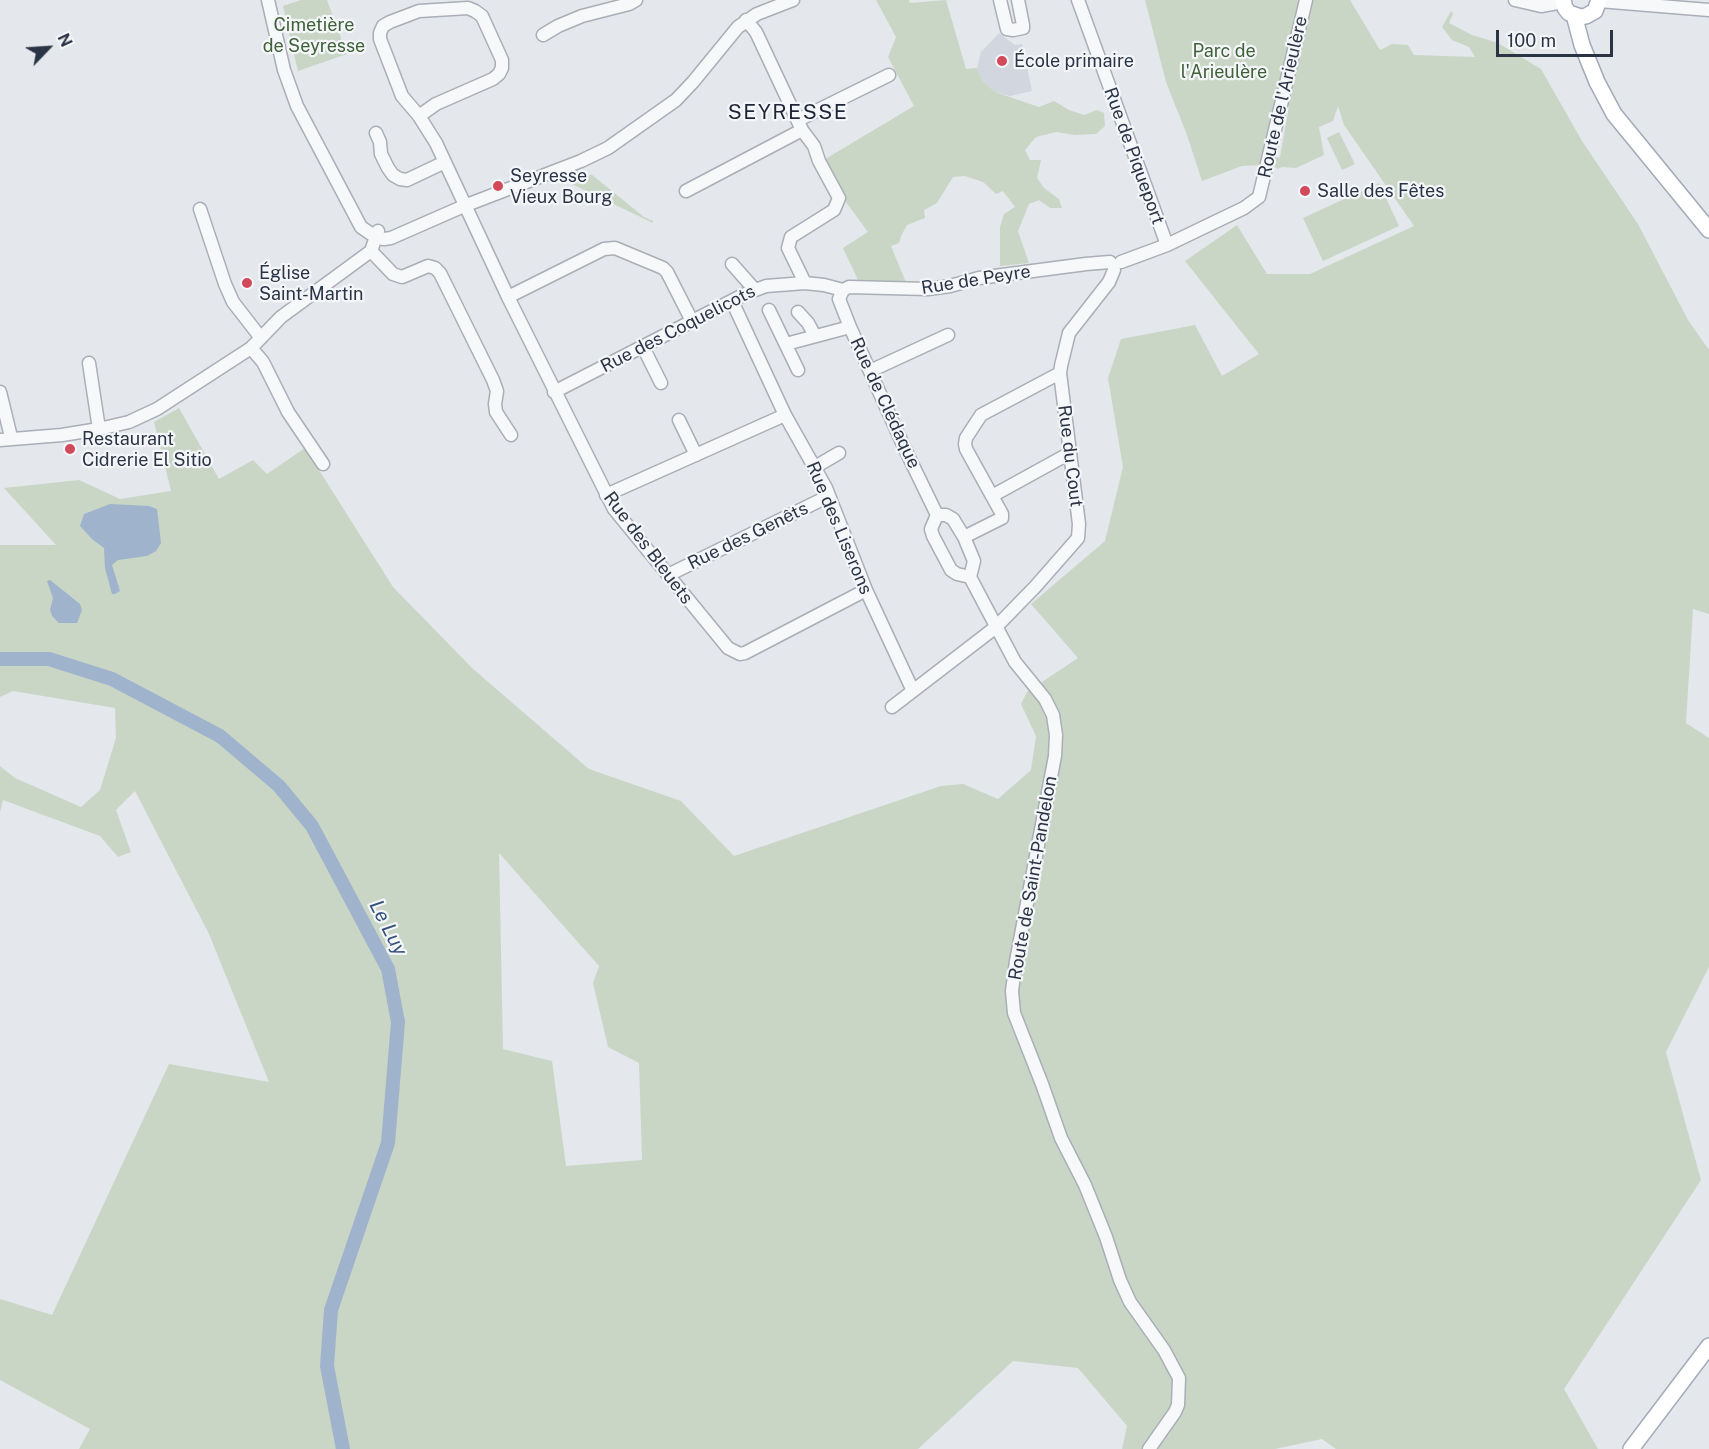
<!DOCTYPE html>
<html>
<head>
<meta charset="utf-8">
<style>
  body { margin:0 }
  #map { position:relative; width:1709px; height:1449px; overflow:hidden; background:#e4e7ec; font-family:"Public Sans",sans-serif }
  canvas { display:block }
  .north { position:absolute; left:18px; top:18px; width:60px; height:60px; -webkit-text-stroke:4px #f4f6f9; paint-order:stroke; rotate:65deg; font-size:16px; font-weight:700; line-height:24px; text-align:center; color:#2b3445 }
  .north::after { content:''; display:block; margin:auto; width:21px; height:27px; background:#2b3445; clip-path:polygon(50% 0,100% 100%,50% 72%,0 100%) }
  .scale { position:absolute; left:1496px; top:30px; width:117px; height:27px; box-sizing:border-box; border:3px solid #2b3445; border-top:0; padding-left:8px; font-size:18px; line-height:21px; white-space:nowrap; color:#2b3445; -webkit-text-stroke:4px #f4f6f9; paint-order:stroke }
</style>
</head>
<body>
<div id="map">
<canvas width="1709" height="1449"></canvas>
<div class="north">N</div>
<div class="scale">100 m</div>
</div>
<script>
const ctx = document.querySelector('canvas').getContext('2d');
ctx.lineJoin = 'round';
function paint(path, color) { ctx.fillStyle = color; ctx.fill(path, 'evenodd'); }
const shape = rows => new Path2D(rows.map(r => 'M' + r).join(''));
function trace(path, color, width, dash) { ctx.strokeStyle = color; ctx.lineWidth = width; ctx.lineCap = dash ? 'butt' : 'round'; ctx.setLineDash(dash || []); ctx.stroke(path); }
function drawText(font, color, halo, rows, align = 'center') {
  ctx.font = font + ' "Public Sans",sans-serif'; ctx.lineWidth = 4.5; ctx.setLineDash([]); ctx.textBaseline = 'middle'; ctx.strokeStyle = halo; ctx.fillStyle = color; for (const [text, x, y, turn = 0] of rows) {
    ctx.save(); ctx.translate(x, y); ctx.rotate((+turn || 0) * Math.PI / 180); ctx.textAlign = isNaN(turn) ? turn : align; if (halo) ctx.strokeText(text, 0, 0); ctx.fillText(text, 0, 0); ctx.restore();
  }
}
const built = shape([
  [999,33,1015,45,1022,44,1032,91,1010,96,995,92,983,83,977,68,981,52]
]);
const green = shape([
  [301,0,327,0,347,54,298,71,283,6],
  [876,0,909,0,910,3,946,0,966,69,977,68,983,82,995,92,1039,107,1054,101,1069,110,1084,115,1097,110,1104,113,1105,126,1096,134,1075,135,1056,132,1036,137,1025,150,1030,160,1041,160,1037,178,1044,188,1059,199,1062,208,1050,208,1039,200,1029,204,1018,231,1029,263,1000,266,1000,227,1004,214,1015,207,1003,191,996,194,983,182,965,176,953,177,937,203,924,210,925,218,907,225,901,236,899,243,891,246,907,285,858,280,843,248,868,232,843,198,822,161,914,106,888,57,896,37],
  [1145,0,1302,0,1263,165,1242,166,1202,181,1187,135,1166,82],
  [1310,0,1350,0,1380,50,1392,44,1408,45,1414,55,1475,57,1469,47,1452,40,1442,27,1451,11,1453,14,1449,23,1472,35,1498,43,1541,69,1582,141,1638,224,1688,320,1709,350,1709,614,1693,609,1686,723,1709,738,1709,967,1666,1052,1701,1180,1564,1389,1598,1449,1336,1449,1322,1439,1275,1449,1122,1449,1127,1426,1078,1368,1013,1361,918,1449,79,1449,90,1429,0,1380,0,1299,52,1315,169,1064,269,1082,209,934,135,791,116,810,131,852,118,857,100,836,3,800,0,812,0,766,15,778,81,807,100,790,116,738,115,708,13,691,0,697,0,545,56,545,4,488,79,480,120,499,171,491,154,422,179,408,219,479,253,460,267,474,305,448,393,587,472,668,589,769,681,801,734,856,941,786,963,784,998,799,1031,770,1036,736,1021,704,1027,692,1078,658,1031,604,1105,541,1123,467,1108,378,1121,339,1195,325,1222,376,1259,354,1185,261,1237,225,1267,274,1310,274,1414,226,1344,125,1338,106,1333,121,1319,127,1324,155,1296,168,1282,167,1278,169,1273,166,1275,158,1280,157,1289,106,1286,106],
  [499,853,599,966,593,983,608,1047,639,1063,642,1160,566,1166,552,1061,503,1049],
  [1339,132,1355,164,1342,170,1327,138],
  [576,169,586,178,591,174,644,217,653,221,653,223,555,176],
  [1379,183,1399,226,1323,261,1303,218]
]);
const water = shape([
  [110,504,149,506,157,509,161,543,156,551,147,556,118,560,112,565,120,591,115,594,112,594,105,568,104,548,92,539,80,526,84,514],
  [50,580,80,604,82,610,77,623,59,623,52,616,50,610,53,598,47,581]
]);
const river = shape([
  [0,659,49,659,112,679,220,736,279,786,312,826,388,969,398,1022,388,1143,331,1310,327,1366,343,1449]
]);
const minor = shape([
  [268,0,284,70,297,106,361,227,377,238,384,239,391,238,464,206,581,161,608,148,676,100,693,82,738,27,757,14,793,0],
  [1000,0,1007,29,1013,30,1023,28,1023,25,1018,0],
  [1078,0,1167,245],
  [1515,0,1541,6,1563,2],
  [1599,1,1709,10],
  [746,20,756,32,802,130,814,146,819,161,839,198,834,210,791,237,788,248,805,283],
  [543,35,558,26,582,16,629,4,636,0],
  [419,116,436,104,493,79,499,74,502,68,502,60,482,16,475,11,468,8,419,11,390,22,383,26,380,33,380,39,402,96,419,116,436,143,508,297,614,509,728,648,740,654,745,653,866,590],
  [798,120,889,75],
  [376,133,380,142,381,154,388,168,393,175,400,179,407,180,445,162],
  [686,191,802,130],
  [200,209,225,284,233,302,261,338],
  [371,251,393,274,402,277,428,266,435,268,440,273,493,380,497,391,495,404,496,412,511,435],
  [1121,262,1167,245,1244,208,1259,197,1306,0],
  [732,264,755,290],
  [843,290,839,299,850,327,904,447,937,515,931,529,933,536,951,570,957,574,970,577,1015,662,1045,699,1053,715,1056,735,1055,756,1016,961,1012,991,1014,1013,1042,1084,1061,1138,1085,1185,1106,1237,1120,1280,1130,1302,1164,1350,1179,1378,1178,1405,1175,1412,1149,1449],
  [843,290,849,287,928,289,950,286,979,278,1086,264,1110,262],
  [508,297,604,249,615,248,663,268,667,272,692,321],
  [732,301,785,415,826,488,866,590,913,691],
  [769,310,798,370],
  [798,312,808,323,815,336],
  [786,344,850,327],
  [643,347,661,383],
  [251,348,263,362,288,412,323,464],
  [89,363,99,429],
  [870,371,948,335],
  [0,392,11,437],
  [554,392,745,294,766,286,805,283,824,285,843,290],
  [679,420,696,455],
  [0,440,62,435,99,429,129,422,157,409,251,348,281,317,371,251,378,231],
  [815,467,839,453],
  [606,495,785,415],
  [992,496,966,449,965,444,966,438,981,415,1060,373],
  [937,515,946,515,953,519,964,537,974,561,970,577],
  [964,537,1002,518,1002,514,992,496,1070,453],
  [668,575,829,496],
  [892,707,996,627,1035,587,1078,538,1079,524,1060,373,1061,366,1069,333,1109,282,1114,270]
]);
const major = shape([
  [1563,0,1565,8,1569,13,1581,17,1586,16,1595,11,1599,0],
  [1574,15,1582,45,1597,82,1614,114,1709,230],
  [1631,1449,1709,1346]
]);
const markers = [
  [1002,61,6,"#d1495b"],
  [498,186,6,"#d1495b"],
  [1305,191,6,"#d1495b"],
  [247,283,6,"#d1495b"],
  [70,449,6,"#d1495b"]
];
const parkNames = [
  ["Cimetière",314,25],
  ["de Seyresse",314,46],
  ["Parc de",1224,51],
  ["l'Arieulère",1224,72]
];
const poiNames = [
  ["École primaire",1014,61],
  ["Seyresse",510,176],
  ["Vieux Bourg",510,197],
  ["Salle des Fêtes",1317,191],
  ["Église",259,273],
  ["Saint-Martin",259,294],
  ["Restaurant",82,439],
  ["Cidrerie El Sitio",82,460]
];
const streetNames = [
  ["Route de l'Arieulère",1283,97,-77],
  ["Rue de Piqueport",1134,156,70],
  ["Rue de Peyre",976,280,-9],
  ["Rue des Coquelicots",678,329,-27],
  ["Rue de Clédaque",885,403,65],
  ["Rue du Cout",1070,456,83],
  ["Rue des Liserons",839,528,67],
  ["Rue des Genêts",748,536,-26],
  ["Rue des Bleuets",648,548,53],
  ["Route de Saint-Pandelon",1033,878,-80]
];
const waterNames = [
  ["Le Luy",388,928,63]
];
const quarterNames = [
  ["SEYRESSE",788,113]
];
paint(built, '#d2d6de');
paint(green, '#c9d6c5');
paint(water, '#9fb4cc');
trace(river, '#9fb4cc', 14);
trace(minor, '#a9aeb7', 15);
trace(major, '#a3abb8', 18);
trace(minor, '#f7f8fa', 12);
trace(major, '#fff', 15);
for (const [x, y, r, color] of markers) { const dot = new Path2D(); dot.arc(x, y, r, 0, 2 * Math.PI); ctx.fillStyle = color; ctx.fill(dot); trace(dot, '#f4f6f9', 2); }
drawText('18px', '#3f6138', '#f4f6f9', parkNames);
drawText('18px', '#2b3445', '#f4f6f9', poiNames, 'left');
drawText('18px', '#2b3445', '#f4f6f9', streetNames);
drawText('italic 20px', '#34527a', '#f4f6f9', waterNames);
ctx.letterSpacing = '1.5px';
drawText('21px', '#1d2536', '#f4f6f9', quarterNames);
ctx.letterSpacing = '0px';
</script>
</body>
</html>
